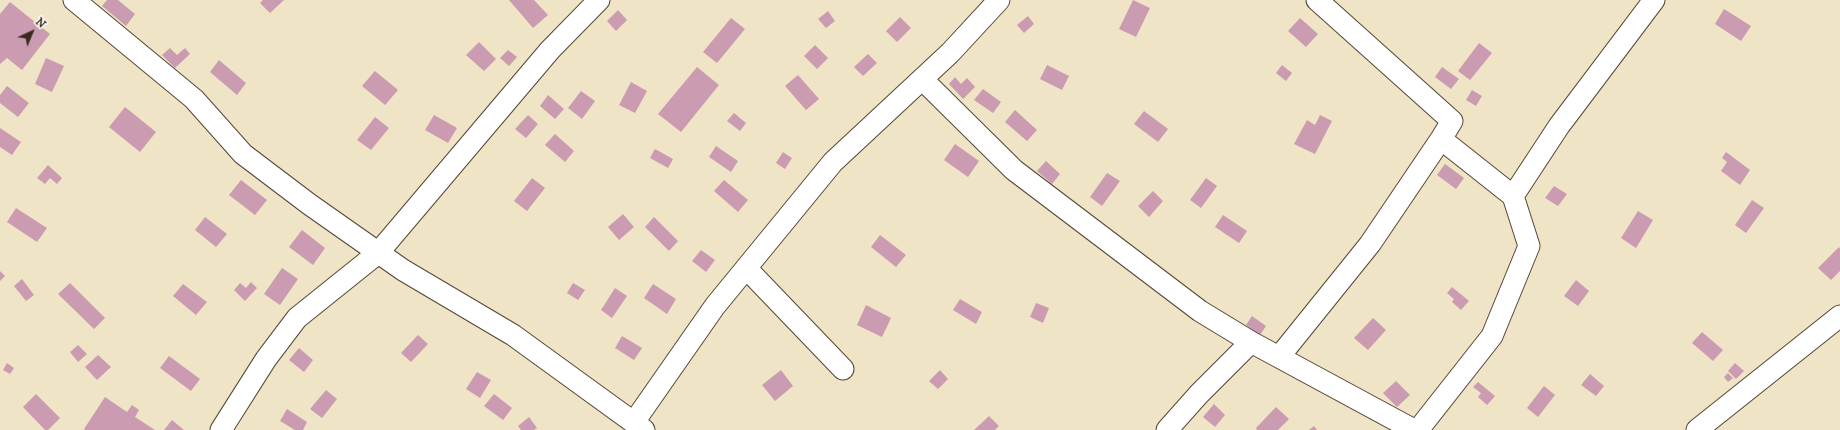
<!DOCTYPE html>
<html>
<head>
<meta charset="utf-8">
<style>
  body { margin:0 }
  #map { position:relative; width:1840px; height:430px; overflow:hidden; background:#efe4c6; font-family:"IM FELL DW Pica",serif }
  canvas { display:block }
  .north { position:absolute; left:12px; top:12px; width:40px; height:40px; -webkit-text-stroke:3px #fdfcf7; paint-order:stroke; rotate:44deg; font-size:11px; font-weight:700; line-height:16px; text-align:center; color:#3b2a1e }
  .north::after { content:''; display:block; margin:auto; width:14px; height:18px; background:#3b2a1e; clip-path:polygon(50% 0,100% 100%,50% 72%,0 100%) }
</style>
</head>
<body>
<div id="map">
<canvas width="1840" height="430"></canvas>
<div class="north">N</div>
</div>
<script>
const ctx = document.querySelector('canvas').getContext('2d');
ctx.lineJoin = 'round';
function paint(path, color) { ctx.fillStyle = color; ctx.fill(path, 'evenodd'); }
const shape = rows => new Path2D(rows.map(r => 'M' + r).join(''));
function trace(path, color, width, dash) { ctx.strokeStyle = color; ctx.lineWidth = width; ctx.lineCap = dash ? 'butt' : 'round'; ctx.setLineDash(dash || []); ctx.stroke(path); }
const building = shape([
  [107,0,118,0,135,14,126,26,102,6],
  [263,0,284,0,270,13,260,3],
  [509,0,534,0,548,15,533,28],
  [1133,0,1150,8,1136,37,1119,29],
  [10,2,50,34,22,70,7,58,0,64,0,14],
  [1724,9,1751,26,1741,41,1715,24],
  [618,10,627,20,616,31,607,21],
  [828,11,835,21,826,28,818,19],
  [1028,16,1034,24,1024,33,1017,25],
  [900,17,911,28,897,42,886,31],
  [731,18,745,29,717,63,703,52],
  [1300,18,1318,34,1306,47,1288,31],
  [479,42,496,59,484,71,466,55],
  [1479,43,1492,53,1470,80,1458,71],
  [815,45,828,58,817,69,804,56],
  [170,48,177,55,185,48,190,54,175,68,162,55],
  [508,50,517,57,509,66,500,58],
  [868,54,877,63,863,76,854,67],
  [46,58,64,66,52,92,35,84],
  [219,60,246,83,237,95,210,72],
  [1047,65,1069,76,1062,90,1040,79],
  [1282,65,1292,73,1286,81,1276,73],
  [697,67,719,85,681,132,658,114],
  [1442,67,1459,79,1451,89,1435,77],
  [375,71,398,90,385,105,362,86],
  [798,75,819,99,806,110,785,86],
  [955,77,961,84,967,78,975,87,963,99,949,84],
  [631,82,647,91,635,113,619,105],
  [7,86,29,103,18,117,0,103,0,95],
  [983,89,1001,102,993,113,974,100],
  [1472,90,1482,96,1476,106,1466,100],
  [581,91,595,101,582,119,568,108],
  [548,95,564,109,555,119,540,106],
  [125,107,156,132,140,152,109,127],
  [1015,110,1037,130,1027,141,1005,122],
  [1144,111,1168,129,1158,142,1134,124],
  [734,113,746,123,740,131,727,121],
  [434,115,457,128,448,143,425,130],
  [528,115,538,124,526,138,515,129],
  [1320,115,1332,121,1315,154,1294,144,1307,120,1315,125],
  [375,117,389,128,371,150,357,140],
  [0,128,21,142,12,155,0,147],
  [555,134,574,151,565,162,545,145],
  [955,144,979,161,968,177,944,160],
  [716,146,738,161,731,172,709,157],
  [655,149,673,159,668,168,650,158],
  [783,152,792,158,785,169,776,163],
  [1726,152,1750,170,1740,185,1721,171,1727,162,1722,158],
  [1046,161,1060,174,1052,184,1037,171],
  [1445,164,1464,178,1456,189,1437,175],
  [48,165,62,178,57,184,50,178,45,184,37,178],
  [1107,173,1120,181,1102,206,1090,197],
  [532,178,545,188,527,211,514,201],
  [1206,178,1217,186,1201,208,1190,200],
  [241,180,267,200,255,215,229,195],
  [724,180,748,200,738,212,714,191],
  [1554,186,1567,194,1558,206,1545,198],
  [1153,191,1163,201,1149,217,1138,206],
  [1752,200,1764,208,1746,233,1735,225],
  [16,208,47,228,37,242,7,222],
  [1638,211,1653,220,1636,248,1621,238],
  [623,214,634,227,619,240,608,227],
  [1223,215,1247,231,1239,243,1215,227],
  [205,217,227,234,216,247,195,230],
  [654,217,678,241,669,251,645,227],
  [302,230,325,248,313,265,289,247],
  [880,235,906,255,896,267,871,247],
  [1839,247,1840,249,1840,271,1831,280,1818,268],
  [701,250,715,260,706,272,692,261],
  [282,268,298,279,280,305,264,294],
  [0,271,5,276,0,281],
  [22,279,34,295,26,301,14,286],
  [1576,280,1589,291,1578,306,1564,296],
  [251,282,257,288,245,301,234,290,240,283,246,288],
  [70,283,105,318,94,329,58,294],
  [573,283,585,290,578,300,567,293],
  [183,284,207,302,196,315,173,296],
  [653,284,676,299,667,314,644,298],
  [1452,287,1469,301,1461,310,1452,302,1454,299,1447,293],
  [615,288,627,296,612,318,601,310],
  [960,299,982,312,976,324,953,310],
  [1036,303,1049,308,1043,323,1030,317],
  [866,305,891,318,882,337,857,325],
  [1252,316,1266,326,1260,335,1246,325],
  [1373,318,1386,330,1368,350,1354,338],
  [1702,332,1723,350,1713,361,1692,343],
  [418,335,428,344,411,362,401,353],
  [622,336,642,348,634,360,615,348],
  [78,345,87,354,78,362,70,352],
  [299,348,313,360,304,372,289,360],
  [98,355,111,367,97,380,85,367],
  [169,356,200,379,191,391,160,368],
  [7,363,14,368,10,374,3,370],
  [1735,363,1744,371,1736,379,1728,371],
  [781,370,793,386,775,401,762,385],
  [940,370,948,379,938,389,929,381],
  [477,372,491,380,480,398,466,389],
  [1728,373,1733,378,1728,382,1724,377],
  [1590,374,1604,386,1596,396,1581,385],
  [1396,381,1410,395,1397,407,1383,393],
  [1478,382,1495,396,1487,405,1478,397,1481,393,1473,387],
  [1544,386,1555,395,1538,417,1527,408],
  [326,390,337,399,322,418,310,409],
  [36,394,60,418,48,430,45,430,23,407],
  [494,394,512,408,503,420,484,406],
  [105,397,127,412,132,405,139,410,135,417,155,430,85,430,84,429],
  [1214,404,1225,415,1215,427,1203,417],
  [1276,407,1289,419,1278,430,1257,430,1256,428],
  [287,409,307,422,303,430,295,430,280,421],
  [989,416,999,426,995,430,974,430],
  [529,417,537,428,534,430,521,430,518,426],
  [172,420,184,430,164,430],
  [1314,426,1317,430,1309,430]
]);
const minor = shape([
  [74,0,194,99,243,154,309,204,403,270,513,335,644,430],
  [1317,0,1452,121,1441,139,1513,196,1529,246,1492,336,1418,430],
  [922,79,1014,170,1200,311,1251,342,1414,430],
  [1513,196,1559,126,1654,0],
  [747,269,843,369],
  [1279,357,1370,244,1441,139],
  [634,422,715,306,833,162,950,53,999,0],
  [221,430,266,359,297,318,378,253,550,50,599,0],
  [1167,430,1199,394,1251,342],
  [1697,430,1840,316]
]);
paint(building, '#cb9bb2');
trace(minor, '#564637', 23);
trace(minor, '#fff', 21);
</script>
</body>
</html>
